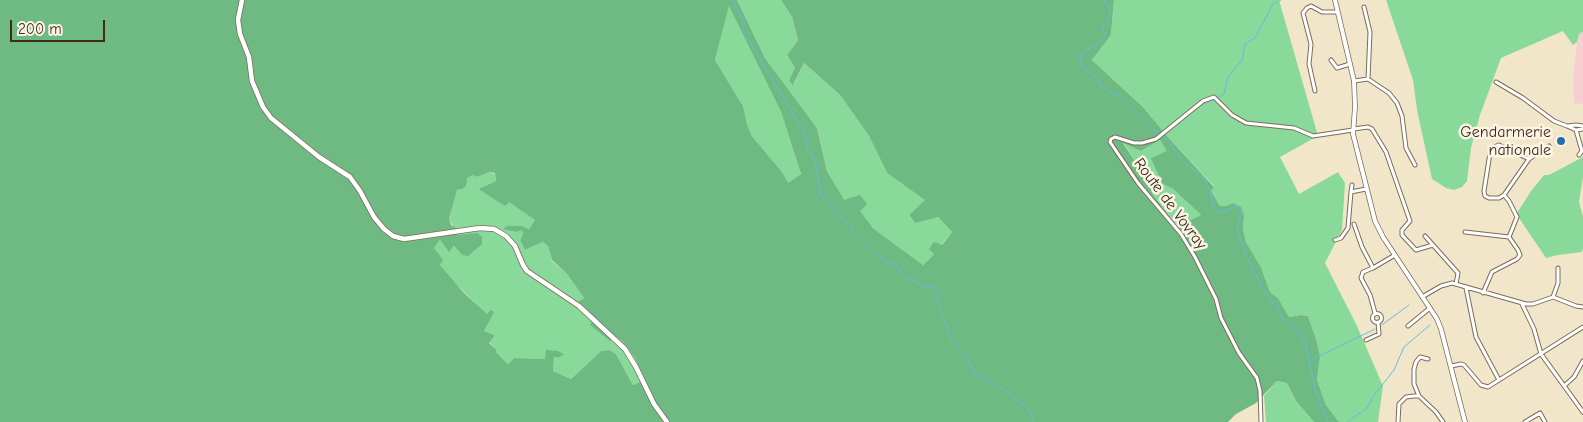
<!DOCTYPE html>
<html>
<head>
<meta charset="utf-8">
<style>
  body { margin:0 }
  #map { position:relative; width:1583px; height:422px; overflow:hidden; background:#f2e6ca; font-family:"Comic Neue",sans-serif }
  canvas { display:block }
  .scale { position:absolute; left:10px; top:20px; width:95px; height:22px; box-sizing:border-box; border:2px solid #3b2a1e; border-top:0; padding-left:6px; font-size:15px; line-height:18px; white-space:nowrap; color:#3b2a1e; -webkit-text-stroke:4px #fcf5e5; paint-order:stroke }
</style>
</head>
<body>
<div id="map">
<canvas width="1583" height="422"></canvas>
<div class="scale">200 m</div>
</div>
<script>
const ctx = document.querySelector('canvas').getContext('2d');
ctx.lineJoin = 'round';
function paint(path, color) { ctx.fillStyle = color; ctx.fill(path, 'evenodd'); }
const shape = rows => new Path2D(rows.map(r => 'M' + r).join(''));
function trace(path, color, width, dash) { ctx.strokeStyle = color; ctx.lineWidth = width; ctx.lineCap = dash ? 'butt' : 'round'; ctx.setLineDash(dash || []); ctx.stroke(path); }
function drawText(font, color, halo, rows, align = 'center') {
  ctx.font = font + ' "Comic Neue",sans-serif'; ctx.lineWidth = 5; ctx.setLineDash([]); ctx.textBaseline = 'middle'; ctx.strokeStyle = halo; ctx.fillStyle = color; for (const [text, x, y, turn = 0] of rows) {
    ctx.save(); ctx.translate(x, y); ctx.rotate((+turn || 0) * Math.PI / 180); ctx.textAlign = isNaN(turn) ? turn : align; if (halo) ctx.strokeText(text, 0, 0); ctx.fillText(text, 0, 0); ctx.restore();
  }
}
const built = shape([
  [1583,32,1583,104,1574,103,1573,78,1577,42,1579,34]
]);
const green = shape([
  [737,0,781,0,792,17,798,40,787,55,795,68,794,84,804,63,840,95,869,136,887,173,926,200,909,215,914,222,938,217,952,232,932,256,923,265,873,228,859,211,844,201,827,171,817,128,765,58],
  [1114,0,1279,0,1318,136,1280,157,1299,194,1338,172,1345,183,1342,230,1325,263,1357,326,1383,386,1378,422,1339,422,1326,405,1317,380,1320,357,1317,342,1308,316,1301,315,1289,317,1278,298,1270,292,1261,267,1246,242,1243,229,1244,216,1226,206,1220,206,1211,191,1214,186,1168,137,1143,107,1092,60,1111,35],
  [1386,0,1583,0,1583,32,1579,34,1577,42,1573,45,1563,31,1501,58,1480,115,1471,148,1467,181,1462,187,1454,190,1446,188,1432,179,1417,110,1413,80],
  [729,5,781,112,801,174,787,184,782,172,752,136,747,124,743,106,715,60],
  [1160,140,1168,151,1162,182,1173,189,1202,216,1179,227,1151,194,1154,176,1138,166,1123,142,1141,151],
  [1583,157,1583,177,1579,202,1583,217,1583,248,1582,252,1558,255,1546,258,1519,218,1517,213,1531,191,1544,175,1549,175],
  [490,172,495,174,496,181,480,188,509,201,535,220,529,229,522,226,507,226,520,230,523,233,520,240,525,250,543,242,548,246,552,261,567,274,584,298,579,302,594,319,623,342,635,358,646,380,633,385,616,354,610,350,601,351,571,379,553,371,554,356,563,354,558,351,545,359,514,358,508,364,496,352,497,350,489,342,495,335,484,331,490,318,453,281,440,265,434,248,440,240,449,251,454,246,462,255,458,235,449,219,452,203,457,190,462,189,466,178,473,174,477,177],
  [1277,381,1287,383,1296,401,1314,422,1266,422,1264,396]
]);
const forest = shape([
  [0,0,737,0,765,58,817,128,827,171,844,200,860,195,867,204,860,211,873,228,923,265,934,254,929,249,934,242,942,245,952,232,938,217,915,223,909,215,925,200,887,173,869,136,840,95,804,63,793,85,789,81,795,68,787,55,798,40,792,17,781,0,1114,0,1111,35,1092,60,1143,107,1168,137,1214,187,1211,191,1220,206,1226,206,1233,203,1241,207,1244,216,1243,229,1246,242,1261,267,1270,292,1278,298,1289,317,1301,315,1308,316,1317,342,1320,357,1317,380,1326,405,1339,422,1314,422,1296,401,1287,383,1277,381,1256,403,1236,414,1228,422,0,422],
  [729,6,781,112,801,174,788,183,782,172,752,136,747,124,743,106,715,60],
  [1160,140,1167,151,1151,158,1162,183,1173,189,1201,215,1178,227,1152,194,1159,186,1153,176,1138,166,1123,143,1141,151],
  [490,172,495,173,496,181,480,188,480,190,505,206,509,202,535,220,529,229,522,226,507,226,503,229,517,232,520,230,523,233,520,240,525,250,543,242,548,246,552,260,567,274,584,298,578,302,594,318,590,325,610,341,615,336,623,342,635,358,645,380,633,385,616,354,610,350,601,351,571,379,553,371,554,357,560,357,564,354,558,351,546,350,545,359,514,358,508,364,496,352,497,350,489,343,495,335,484,331,494,312,491,310,487,314,464,293,440,265,443,260,434,248,440,240,449,252,454,246,462,255,468,256,482,244,482,237,477,233,458,235,456,228,451,225,449,218,457,190,462,189,466,186,467,178,473,175,477,177]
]);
const stream = shape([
  [732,0,745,23,743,31,805,134,808,150,815,161,821,196,838,212,850,226,855,235],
  [1104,0,1109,6,1110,17,1102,30,1106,34,1102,40,1080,55,1082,66,1097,78,1101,86,1109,92,1119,96,1150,129,1167,139,1182,160,1203,177,1209,189,1214,207,1219,212,1228,210,1237,206,1241,210,1241,215,1237,228,1247,257,1262,287,1277,307,1282,318,1299,332,1305,342,1316,393,1328,422],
  [1218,98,1224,94,1228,77,1242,60,1245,44,1255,38,1273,4,1281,0],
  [1204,104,1213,100],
  [859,239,885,262,896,265,904,276,910,280,915,281,924,286,933,287,934,291,939,295,937,301,952,340,968,359,975,373,995,384,1027,407,1034,422],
  [1382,325,1409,305],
  [1309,361,1375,329],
  [1347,422,1367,408,1375,394,1394,370,1404,347,1430,325]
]);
const minor = shape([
  [1364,7,1370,32,1368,79],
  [1331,60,1337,68,1350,64],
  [1354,81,1368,79,1389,93,1397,103,1402,116,1406,148,1415,165],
  [1496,82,1523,98,1554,121,1567,126],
  [1315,91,1309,64,1311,44,1303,13,1307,8,1311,6,1322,12,1337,12],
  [1583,126,1576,125,1567,126,1576,130,1583,129],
  [1353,129,1368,127,1372,129,1386,152,1410,221,1402,230,1402,235,1416,250,1433,245,1458,273,1456,284],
  [1576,130,1582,151,1579,155],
  [1351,192,1352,185],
  [1504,195,1499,198,1489,198,1485,196,1484,191,1490,153,1494,147,1499,145,1529,159],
  [1354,224,1362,247,1373,268,1395,255],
  [1465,232,1509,237],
  [1425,236,1433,245],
  [1509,237,1517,217,1509,201,1504,195,1529,159,1549,146],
  [1335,240,1341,238,1348,228,1351,192,1366,189],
  [1373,268,1363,272,1361,278,1370,295,1375,313],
  [1466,288,1476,337,1499,380],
  [1483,293,1492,272,1517,259,1520,255,1518,250,1509,237],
  [1422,297,1441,286,1452,283,1526,304,1533,304,1553,297,1576,306,1583,307],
  [1553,297,1558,283,1558,268],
  [1522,304,1534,329,1541,354,1583,412],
  '1372.5 318a4.5 4.5 0 1 1 9 0a4.5 4.5 0 1 1-9 0Z',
  [1408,326,1430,308],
  [1366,340,1379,334,1378,322],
  [1451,366,1461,364,1464,365,1481,385,1488,387,1583,327],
  [1564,386,1574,377,1583,361],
  [1419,396,1414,384,1414,369,1416,362,1420,357,1428,359],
  [1261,422,1260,391,1257,378,1239,353,1221,318,1216,299,1195,257,1181,234,1138,183,1110,142,1111,139,1115,137,1134,143,1142,143,1156,139,1203,101,1214,97,1232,115,1246,123,1294,128,1313,136,1353,130],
  [1398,422,1399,404,1406,397,1414,396,1419,396,1436,412,1443,422],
  [1525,422,1540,413,1545,422]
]);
const tertiary = shape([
  [1335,0,1354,81,1355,107,1353,134,1375,221,1383,237,1437,319,1441,329,1465,422]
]);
const secondary = shape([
  [242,0,238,20,240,34,249,57,252,81,263,107,271,118,319,157,350,177,360,191,374,217,384,229,393,236,404,239,480,228,494,229,506,236,515,246,523,265,527,271,579,306,625,349,636,367,654,404,667,422]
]);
const markers = [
  [1561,141,5,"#1f6fb2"]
];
const poiNames = [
  ["Gendarmerie",1551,132],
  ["nationale",1551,150]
];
const streetNames = [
  ["Route de Vovray",1170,204,53]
];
paint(built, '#f7cfd3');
paint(green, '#89da9a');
paint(forest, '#6eba82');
trace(stream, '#64bce1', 1);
trace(minor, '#7b6c5a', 5);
trace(tertiary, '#7b6c5a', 5.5);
trace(secondary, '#7b6c5a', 6);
trace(minor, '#fff', 3);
trace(tertiary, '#fff', 4);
trace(secondary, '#fff', 4.5);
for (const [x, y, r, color] of markers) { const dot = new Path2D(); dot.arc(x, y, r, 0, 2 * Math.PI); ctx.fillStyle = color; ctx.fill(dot); trace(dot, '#fcf5e5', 2); }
drawText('16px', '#3b2a1e', '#fcf5e5', poiNames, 'right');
drawText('16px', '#3b2a1e', '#fcf5e5', streetNames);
</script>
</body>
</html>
